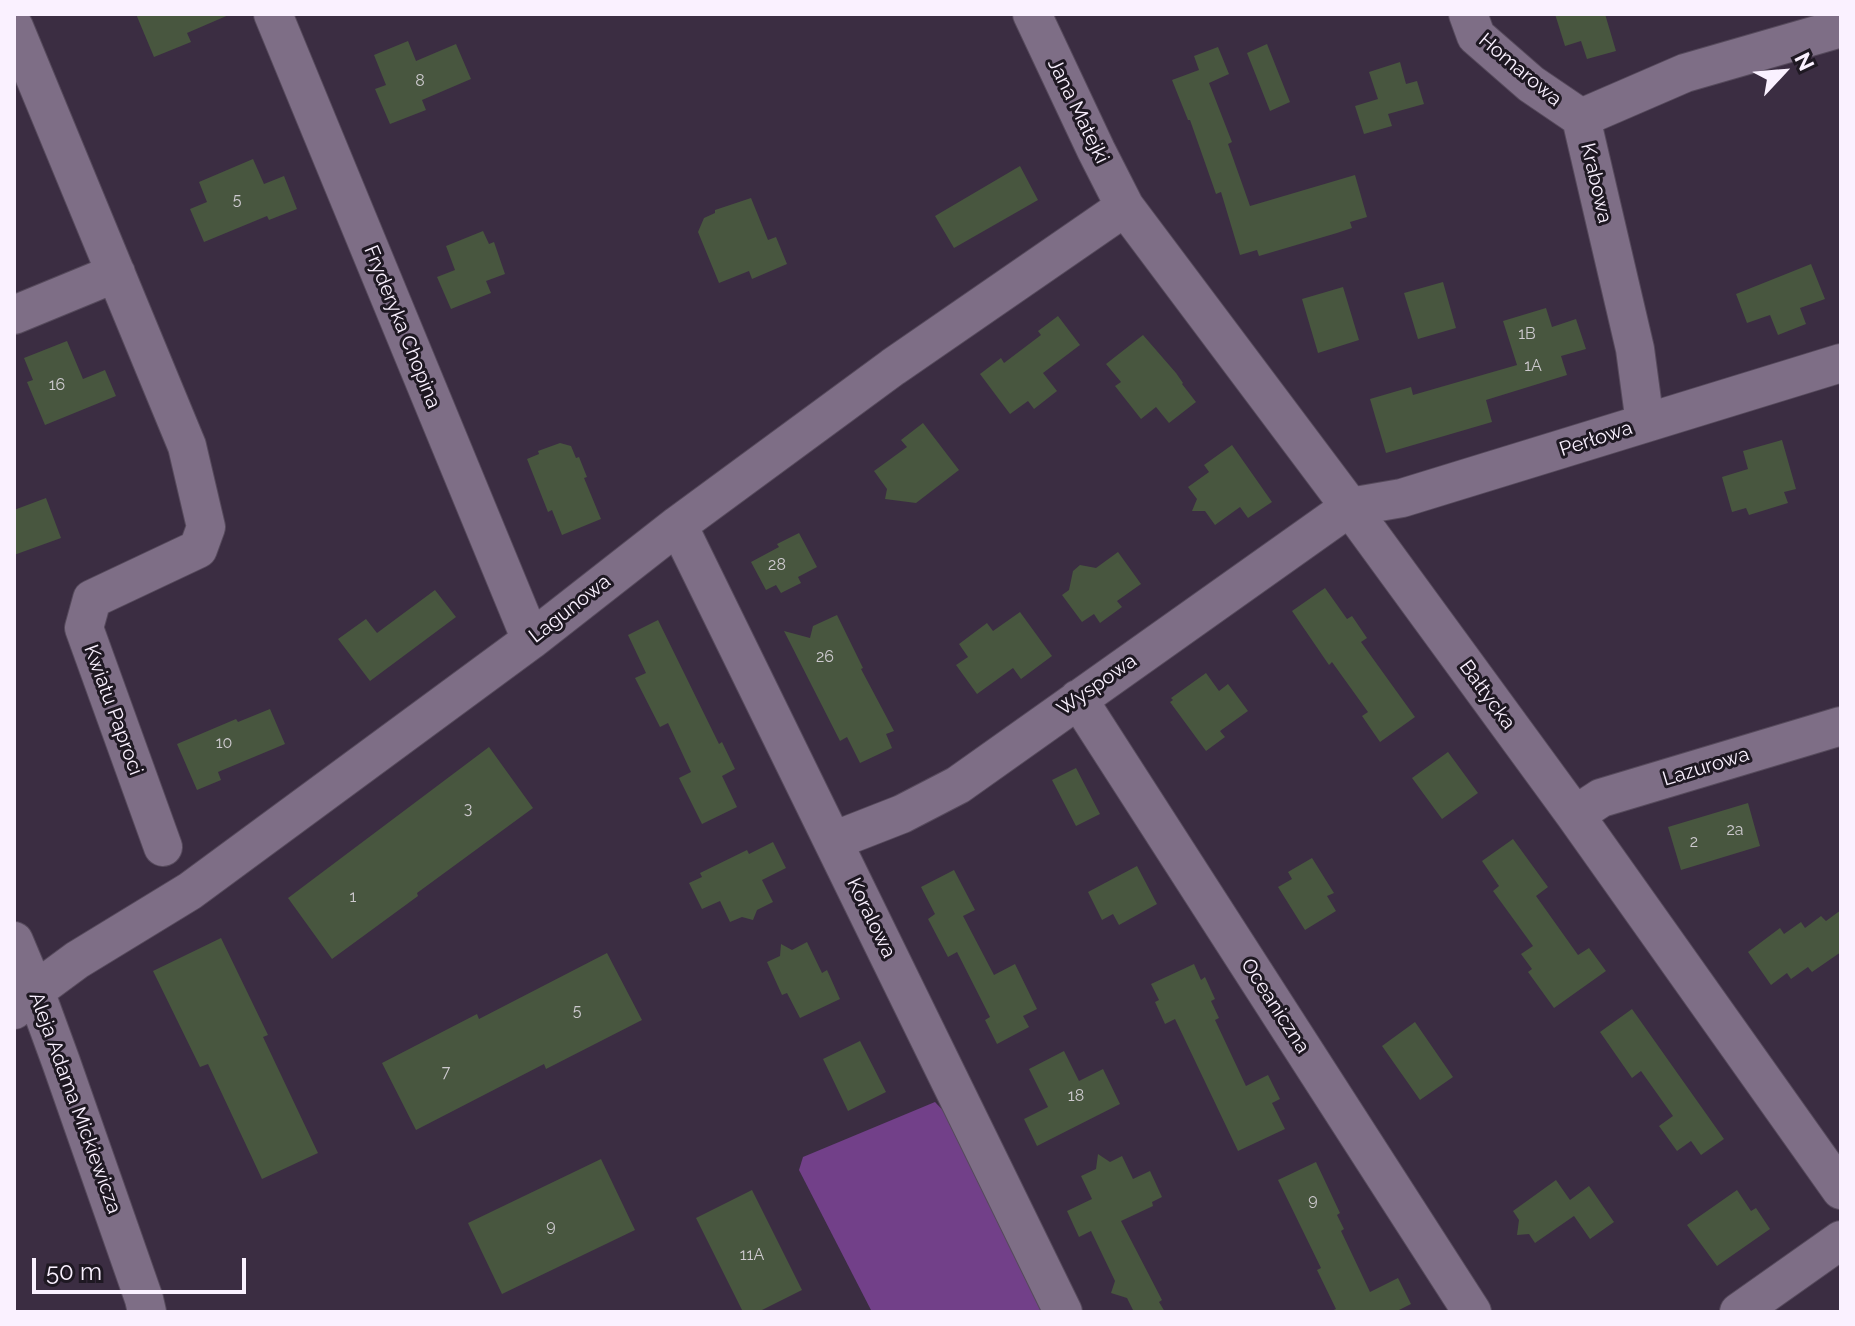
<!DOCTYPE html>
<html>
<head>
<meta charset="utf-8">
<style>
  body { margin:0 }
  #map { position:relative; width:1855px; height:1326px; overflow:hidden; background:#3b2d42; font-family:Raleway,sans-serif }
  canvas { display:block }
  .frame { position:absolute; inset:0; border:16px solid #faf1ff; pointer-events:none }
  .north { position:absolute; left:1743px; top:32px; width:80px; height:80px; -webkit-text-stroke:6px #1e1822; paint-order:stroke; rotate:64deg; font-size:22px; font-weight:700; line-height:32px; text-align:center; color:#faf1ff }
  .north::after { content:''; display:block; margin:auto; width:28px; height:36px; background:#faf1ff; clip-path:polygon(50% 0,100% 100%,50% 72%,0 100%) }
  .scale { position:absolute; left:32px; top:1258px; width:214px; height:36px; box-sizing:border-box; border:4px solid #faf1ff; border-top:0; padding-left:10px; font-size:24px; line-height:28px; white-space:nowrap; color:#faf1ff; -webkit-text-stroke:6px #1e1822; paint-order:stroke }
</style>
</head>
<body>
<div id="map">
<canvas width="1855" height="1326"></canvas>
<div class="frame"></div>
<div class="north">N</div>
<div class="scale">50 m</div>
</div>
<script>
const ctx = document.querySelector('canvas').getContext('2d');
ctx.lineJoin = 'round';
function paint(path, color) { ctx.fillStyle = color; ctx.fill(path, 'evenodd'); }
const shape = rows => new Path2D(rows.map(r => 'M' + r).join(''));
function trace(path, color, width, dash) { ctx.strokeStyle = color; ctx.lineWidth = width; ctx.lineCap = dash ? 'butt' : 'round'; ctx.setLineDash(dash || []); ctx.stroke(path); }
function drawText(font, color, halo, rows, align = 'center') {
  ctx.font = font + ' Raleway,sans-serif'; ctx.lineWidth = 6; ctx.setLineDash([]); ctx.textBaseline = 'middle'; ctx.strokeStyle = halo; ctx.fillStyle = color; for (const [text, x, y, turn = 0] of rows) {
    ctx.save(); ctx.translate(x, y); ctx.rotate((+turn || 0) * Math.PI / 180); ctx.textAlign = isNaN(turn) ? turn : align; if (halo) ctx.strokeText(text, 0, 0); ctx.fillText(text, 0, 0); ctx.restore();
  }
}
const forest = shape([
  [935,1102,953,1121,1042,1312,872,1312,799,1170,803,1157]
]);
const building = shape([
  [136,14,231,14,187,33,191,42,154,57],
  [1555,14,1605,14,1616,51,1587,59,1581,41,1565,46],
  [408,41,416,61,456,44,471,79,422,100,426,110,390,124,375,89,386,85,374,55],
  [1267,44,1290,102,1270,111,1247,53],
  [1218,47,1229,74,1209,83,1232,142,1228,144,1250,206,1355,175,1367,217,1350,222,1352,228,1337,233,1259,256,1257,250,1240,255,1221,192,1216,194,1190,120,1188,120,1172,80,1199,70,1194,56],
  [1400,62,1406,84,1417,81,1424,104,1388,114,1392,126,1364,134,1355,106,1378,99,1369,72],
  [253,159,264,184,284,176,297,209,269,220,267,216,204,242,190,209,207,202,199,182],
  [1020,166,1038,200,954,248,935,216],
  [751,198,768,240,776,237,787,264,752,279,749,271,719,283,698,232,704,218,715,213,715,210],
  [483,231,489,244,494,242,505,274,486,281,491,293,451,309,437,277,455,270,446,246],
  [1811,264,1825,299,1800,308,1806,324,1778,335,1770,315,1747,323,1736,294],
  [1443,282,1456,328,1418,339,1404,293],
  [1343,287,1359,340,1318,353,1302,299],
  [1546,308,1552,327,1576,319,1586,349,1561,356,1567,375,1486,400,1492,422,1386,453,1370,399,1411,387,1413,395,1517,365,1503,321],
  [1058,316,1080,345,1043,373,1057,391,1034,409,1028,401,1010,414,980,374,1001,358,1004,363,1041,335,1038,331],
  [1143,335,1176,373,1183,383,1182,384,1196,402,1169,423,1156,407,1141,419,1115,386,1121,382,1106,364],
  [67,341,83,379,105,370,116,396,45,425,27,382,33,380,24,358],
  [923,423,959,470,916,503,885,499,887,489,874,471,907,447,901,440],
  [1782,440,1796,489,1784,492,1788,503,1749,515,1746,508,1732,512,1722,477,1748,469,1743,451],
  [560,443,571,446,576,458,579,457,587,477,584,478,601,519,562,535,552,510,548,512,527,459,539,454,538,451],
  [1232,445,1272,502,1248,518,1240,507,1215,525,1205,511,1192,511,1197,499,1188,487,1209,472,1204,465],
  [46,498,61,538,14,555,14,510],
  [799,533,817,567,798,577,801,583,781,593,776,585,766,590,751,562,779,547,777,544],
  [1118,552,1141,584,1117,601,1122,607,1100,623,1094,614,1082,622,1062,595,1069,590,1073,571,1080,565,1096,568],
  [1325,588,1347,619,1352,616,1367,638,1361,642,1415,717,1380,742,1362,716,1368,712,1332,662,1329,665,1292,611],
  [435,590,456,617,370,681,338,639,366,619,377,633],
  [1020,612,1052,656,1021,679,1013,668,977,694,956,665,968,657,959,644,987,623,993,631],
  [837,615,863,668,861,669,894,731,886,734,892,748,860,763,847,737,840,741,784,631,810,638,813,626],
  [658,620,719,744,722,742,735,769,722,776,737,807,702,824,679,778,691,772,668,723,660,727,635,678,646,673,628,635],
  [1206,673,1219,691,1228,684,1248,711,1220,731,1225,737,1206,751,1170,702,1173,700,1171,698],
  [270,709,285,744,218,772,221,780,197,790,177,744,236,719,238,722],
  [489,747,533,808,417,893,418,896,332,959,288,898],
  [1448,752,1478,793,1442,819,1412,778],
  [1076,768,1100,814,1076,826,1052,780],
  [1748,803,1760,846,1681,870,1668,827],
  [1513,839,1548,887,1536,896,1578,955,1589,948,1606,971,1554,1008,1528,972,1532,969,1521,954,1533,946,1493,891,1499,886,1482,861],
  [773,842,786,868,762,880,773,902,757,910,753,920,742,917,730,922,720,901,702,909,689,883,702,877,700,873,747,850,749,854],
  [1312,858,1334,893,1327,896,1336,911,1305,930,1278,887,1292,879,1288,872],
  [1137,866,1157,904,1119,925,1113,914,1102,920,1088,892],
  [954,870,975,910,963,916,994,975,1015,964,1037,1009,1023,1016,1029,1027,997,1044,985,1020,990,1017,957,952,948,957,928,919,935,914,921,887],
  [1841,910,1841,952,1812,972,1808,967,1791,979,1787,973,1771,985,1748,952,1780,928,1784,934,1801,922,1805,928,1821,916,1826,921],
  [221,938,268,1035,263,1037,318,1153,262,1179,208,1064,200,1067,153,971],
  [807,942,822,973,827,970,840,999,800,1018,787,993,782,995,767,962,780,956,781,944,792,950],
  [607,953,642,1020,546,1069,544,1064,416,1130,382,1063,477,1014,479,1019],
  [1194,964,1201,980,1205,977,1215,999,1211,1001,1219,1018,1215,1020,1246,1086,1268,1075,1280,1099,1272,1103,1285,1129,1238,1151,1175,1019,1165,1024,1155,1002,1159,1000,1151,984],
  [1632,1009,1724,1139,1701,1155,1691,1141,1677,1151,1659,1126,1673,1116,1641,1071,1632,1078,1600,1032],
  [1415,1022,1453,1077,1420,1100,1382,1046],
  [860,1041,886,1092,848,1111,823,1059],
  [1064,1051,1079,1081,1103,1069,1120,1104,1037,1146,1024,1119,1048,1107,1029,1069],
  [1098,1154,1110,1162,1122,1156,1133,1179,1150,1171,1162,1197,1152,1202,1153,1206,1121,1221,1162,1300,1159,1302,1165,1312,1134,1312,1127,1298,1111,1293,1115,1281,1091,1231,1079,1237,1067,1211,1092,1199,1081,1176,1096,1169],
  [601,1159,635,1230,502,1294,468,1223],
  [1316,1162,1340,1213,1337,1215,1344,1229,1341,1231,1370,1292,1398,1278,1411,1304,1395,1312,1329,1312,1336,1309,1317,1270,1321,1268,1278,1180],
  [1556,1180,1570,1200,1589,1186,1614,1222,1590,1239,1574,1216,1535,1243,1529,1234,1517,1235,1519,1220,1513,1211],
  [752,1190,802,1290,758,1312,743,1312,696,1218],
  [1737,1190,1751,1211,1756,1208,1770,1229,1717,1266,1687,1225]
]);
const minor = shape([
  [273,14,531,640],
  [1032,14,1096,150,1125,207,1350,507,1575,815,1841,1190],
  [1468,14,1476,36,1531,84,1581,118],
  [14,27,187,446,206,527,198,549,92,599,84,628,163,847],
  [14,315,116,273],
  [1645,423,1635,349,1581,118,1685,73,1841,28],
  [678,525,1063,1312],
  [1078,699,1472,1312],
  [1575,815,1601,798,1841,726],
  [833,841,902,814,958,785,1350,507,1402,498,1841,363],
  [14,941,35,991,61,1062,144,1299,147,1312],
  [14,1010,35,991,77,960,190,891,531,640,678,525,893,367,1125,207],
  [1739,1312,1841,1240]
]);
const numberNames = [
  ["8",420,81],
  ["5",237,200],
  ["1B",1527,334],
  ["1A",1533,366],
  ["16",57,385],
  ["28",777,565],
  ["26",825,657],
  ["10",224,743],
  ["3",468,809],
  ["2a",1735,830],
  ["2",1694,842],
  ["1",353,897],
  ["5",577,1011],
  ["7",446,1072],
  ["18",1076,1096],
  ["9",1313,1200],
  ["9",551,1226],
  ["11A",752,1255]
];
const streetNames = [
  ["Homarowa",1520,70,40],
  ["Jana Matejki",1078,111,64],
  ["Krabowa",1596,183,77],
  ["Fryderyka Chopina",402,327,68],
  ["Perłowa",1596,439,-18],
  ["Lagunowa",570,609,-38],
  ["Wyspowa",1097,685,-35],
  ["Bałtycka",1487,695,54],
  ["Kwiatu Paproci",113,710,70],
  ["Lazurowa",1706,767,-17],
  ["Koralowa",871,918,64],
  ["Oceaniczna",1275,1006,57],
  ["Aleja Adama Mickiewicza",75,1103,70]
];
paint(forest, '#724089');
paint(building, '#48563f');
trace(minor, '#564a5c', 40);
trace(minor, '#7e6e86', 38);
drawText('16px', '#cecacf', null, numberNames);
drawText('20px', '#faf1ff', '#1e1822', streetNames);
</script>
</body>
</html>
